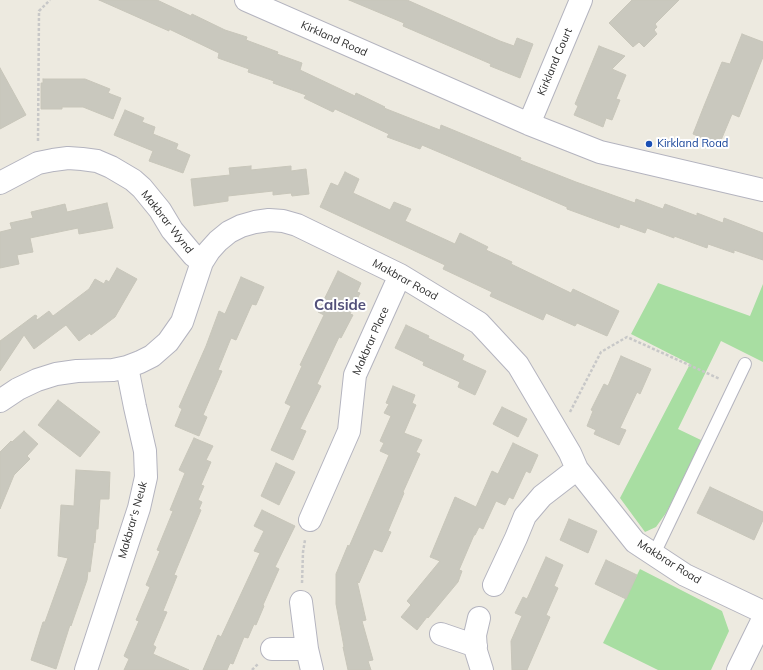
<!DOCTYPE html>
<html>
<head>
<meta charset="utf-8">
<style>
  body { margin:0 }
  canvas { display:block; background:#edeae0 }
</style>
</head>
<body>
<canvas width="763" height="670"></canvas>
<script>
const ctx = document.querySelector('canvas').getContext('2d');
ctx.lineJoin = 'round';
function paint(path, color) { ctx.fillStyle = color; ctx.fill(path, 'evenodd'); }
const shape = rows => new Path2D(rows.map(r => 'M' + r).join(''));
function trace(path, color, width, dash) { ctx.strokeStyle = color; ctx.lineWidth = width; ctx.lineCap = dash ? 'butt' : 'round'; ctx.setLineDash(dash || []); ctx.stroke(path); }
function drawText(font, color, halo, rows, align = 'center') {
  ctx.font = font + ' Mulish,sans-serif'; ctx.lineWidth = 4; ctx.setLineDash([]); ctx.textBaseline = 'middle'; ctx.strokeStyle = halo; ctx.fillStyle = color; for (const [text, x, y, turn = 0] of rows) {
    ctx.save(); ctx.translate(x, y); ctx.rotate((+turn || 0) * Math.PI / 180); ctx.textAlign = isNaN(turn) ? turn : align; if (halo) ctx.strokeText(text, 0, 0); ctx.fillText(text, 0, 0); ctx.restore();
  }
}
const green = shape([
  [658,283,750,316,763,284,763,362,721,341,678,429,703,441,666,513,656,527,645,532,620,498,690,364,631,334],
  [640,569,722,611,729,631,711,670,658,670,603,643]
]);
const building = shape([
  [99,0,157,0,191,16,192,14,225,30,247,37,246,40,278,52,277,54,302,63,300,70,355,96,356,93,385,107,384,108,440,130,441,125,521,158,520,160,576,182,635,203,636,199,663,209,665,204,697,216,697,213,723,223,724,218,763,233,763,260,734,250,734,253,708,244,707,248,674,236,674,238,647,228,645,233,620,224,619,228,567,209,567,207,448,156,422,145,420,149,387,137,389,134,335,109,333,112,304,98,306,95,273,83,274,81,248,72,249,69,218,58,219,53,169,29,169,31,99,0],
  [349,0,407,0,500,41,514,46,517,38,533,44,520,78,490,66,491,64,403,26,404,23,349,0],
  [632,0,679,0,655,24,657,27,654,30,657,34,644,47,639,42,633,47,609,23,632,0],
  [742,34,763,42,763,57,739,117,732,114,719,145,693,134,704,106,706,107,704,106,722,62,730,64,742,34],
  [599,46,625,56,612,69,626,75,616,99,620,100,612,120,606,118,603,127,574,115,578,106,575,104,599,46],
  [0,68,26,115,0,129,0,68],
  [43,79,85,79,110,89,108,93,121,98,113,119,83,107,62,107,62,109,41,109,41,83,43,83,43,79],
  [125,110,144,118,142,122,155,127,153,134,178,144,176,149,190,155,183,173,149,161,153,151,114,135,125,110],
  [251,166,251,170,291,166,291,171,306,169,309,194,292,196,291,193,273,195,273,191,228,196,228,201,194,206,191,179,230,175,229,168,251,166],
  [345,172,359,179,353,193,390,210,394,202,411,209,405,221,455,244,460,233,488,247,486,250,512,262,511,264,571,293,573,289,619,311,607,336,577,323,575,326,546,313,543,320,490,296,492,292,443,269,445,265,320,207,331,183,338,186,345,172],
  [107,203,113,228,79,234,78,228,30,238,33,252,17,255,19,264,0,268,0,232,12,229,10,223,33,218,31,212,65,204,67,212,107,203],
  [117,268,137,279,115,317,91,335,90,333,79,341,66,325,34,349,24,335,0,371,0,341,35,315,37,316,36,318,37,320,49,311,53,316,89,289,95,279,104,284,106,280,109,282,117,268],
  [338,271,361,283,357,292,360,293,350,314,353,315,341,338,339,337,317,384,321,386,300,429,306,431,293,460,271,450,291,406,285,403,302,366,300,365,324,315,318,312,338,271],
  [241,277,264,287,256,305,252,304,236,340,231,338,218,370,222,371,203,415,207,417,199,436,175,426,182,409,179,407,206,346,219,311,225,314,241,277],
  [406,325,429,336,428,338,464,355,462,360,486,371,475,395,458,387,460,382,423,365,424,362,395,348,406,325],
  [621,356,651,369,640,394,637,392,620,428,626,430,619,445,594,434,596,430,587,426,593,411,591,410,604,384,608,386,621,356],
  [393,386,415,395,412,403,416,405,404,433,422,440,416,452,420,454,403,492,404,493,388,531,391,532,382,552,374,549,359,583,357,581,366,620,362,621,373,660,368,661,371,670,348,670,343,647,344,647,336,604,336,574,348,545,349,547,389,455,380,451,384,443,380,441,391,416,384,413,389,404,386,403,393,386],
  [58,400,100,432,80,457,38,425,58,400],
  [502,407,527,419,518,437,493,424,502,407],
  [24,431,38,444,27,456,30,459,14,475,0,509,0,452,11,441,12,442,24,431],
  [194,438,213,446,206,460,211,462,201,485,204,486,198,500,202,502,199,509,201,510,174,575,177,576,163,611,167,612,153,645,156,647,153,654,189,670,124,670,129,659,124,656,139,621,136,620,150,587,146,585,160,551,157,550,173,511,170,510,185,473,179,470,194,438],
  [513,443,538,455,530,473,526,471,513,499,509,497,505,505,496,501,483,529,479,527,475,535,474,535,459,570,462,571,458,582,428,618,427,617,417,630,401,617,411,605,407,601,440,561,430,557,455,497,476,507,492,471,498,474,513,443],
  [276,463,295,472,279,505,261,496,276,463],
  [76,470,110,472,109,499,100,499,98,529,96,529,95,543,94,542,90,572,88,571,87,580,71,626,70,625,56,669,31,660,43,622,45,622,68,558,58,556,61,505,74,506,76,470],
  [710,487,763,512,763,520,754,540,697,513,710,487],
  [262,510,295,526,275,567,279,569,263,605,264,606,256,625,254,624,248,638,244,637,233,664,230,663,227,670,203,670,218,635,221,637,260,553,254,551,264,531,254,526,262,510],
  [569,519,597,531,588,553,560,540,569,519],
  [546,557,563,565,554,586,558,588,546,615,550,617,527,670,512,670,511,641,522,616,515,613,523,597,527,599,546,557],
  [606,560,637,575,626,599,595,584,606,560]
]);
const path = shape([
  [38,141,39,11,50,0],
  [570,412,601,352,627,337,720,379],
  [302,583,303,552,305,540],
  [252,670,258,664]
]);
const lane = shape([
  [654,554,745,364]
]);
const street = shape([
  [246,0,529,124,600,152,763,190],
  [529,124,581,0],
  [0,183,38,163,53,160,68,158,82,159,97,161,111,167,133,180,142,188,160,210,172,230,193,255,202,262],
  [0,401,18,389,37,380,56,374,77,371,113,370,127,367,140,362,152,356,168,342,182,322,202,262,209,251,218,241,229,232,241,226,255,222,269,220,283,221,297,225,400,275,479,323,518,365,570,453,577,469,635,542,685,575,763,612],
  [310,520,349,431,355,375,400,275],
  [494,585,516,538,525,516,542,496,577,469],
  [301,602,307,649,312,670],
  [479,618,475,635,476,651,482,670],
  [441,634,476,646],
  [272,649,307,649],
  [86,670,139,508,146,477,145,451,135,407,127,367]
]);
const secondary = shape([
  [738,670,763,619]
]);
const markers = [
  [649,144,4,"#1a4fb4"]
];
const streetNames = [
  ["Kirkland Road",334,39,24],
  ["Kirkland Court",555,62,-67],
  ["Makbrar Wynd",167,222,52],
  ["Makbrar Road",405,280,29],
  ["Makbrar Place",371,341,-66],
  ["Makbrar's Neuk",133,520,-74],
  ["Makbrar Road",669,562,32]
];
const transitNames = [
  ["Kirkland Road",657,144]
];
const districtNames = [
  ["Calside",340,305]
];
paint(green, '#a8dea2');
paint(building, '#c9c8be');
trace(building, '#c8c6ba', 1);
trace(lane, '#b4b4bf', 14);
trace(street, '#b4b4bf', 24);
trace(secondary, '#b4b4bf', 24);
trace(path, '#c8c8c8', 2.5, [3, 2]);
trace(lane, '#fff', 12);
trace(street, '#fff', 22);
trace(secondary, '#fff', 22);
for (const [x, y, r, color] of markers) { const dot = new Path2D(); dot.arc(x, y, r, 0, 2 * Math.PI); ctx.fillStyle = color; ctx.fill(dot); trace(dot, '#fff', 1.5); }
drawText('11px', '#2d2d2d', '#fff', streetNames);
drawText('11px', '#164399', '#fff', transitNames, 'left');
drawText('bold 15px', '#52507a', '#fff', districtNames);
</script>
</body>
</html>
